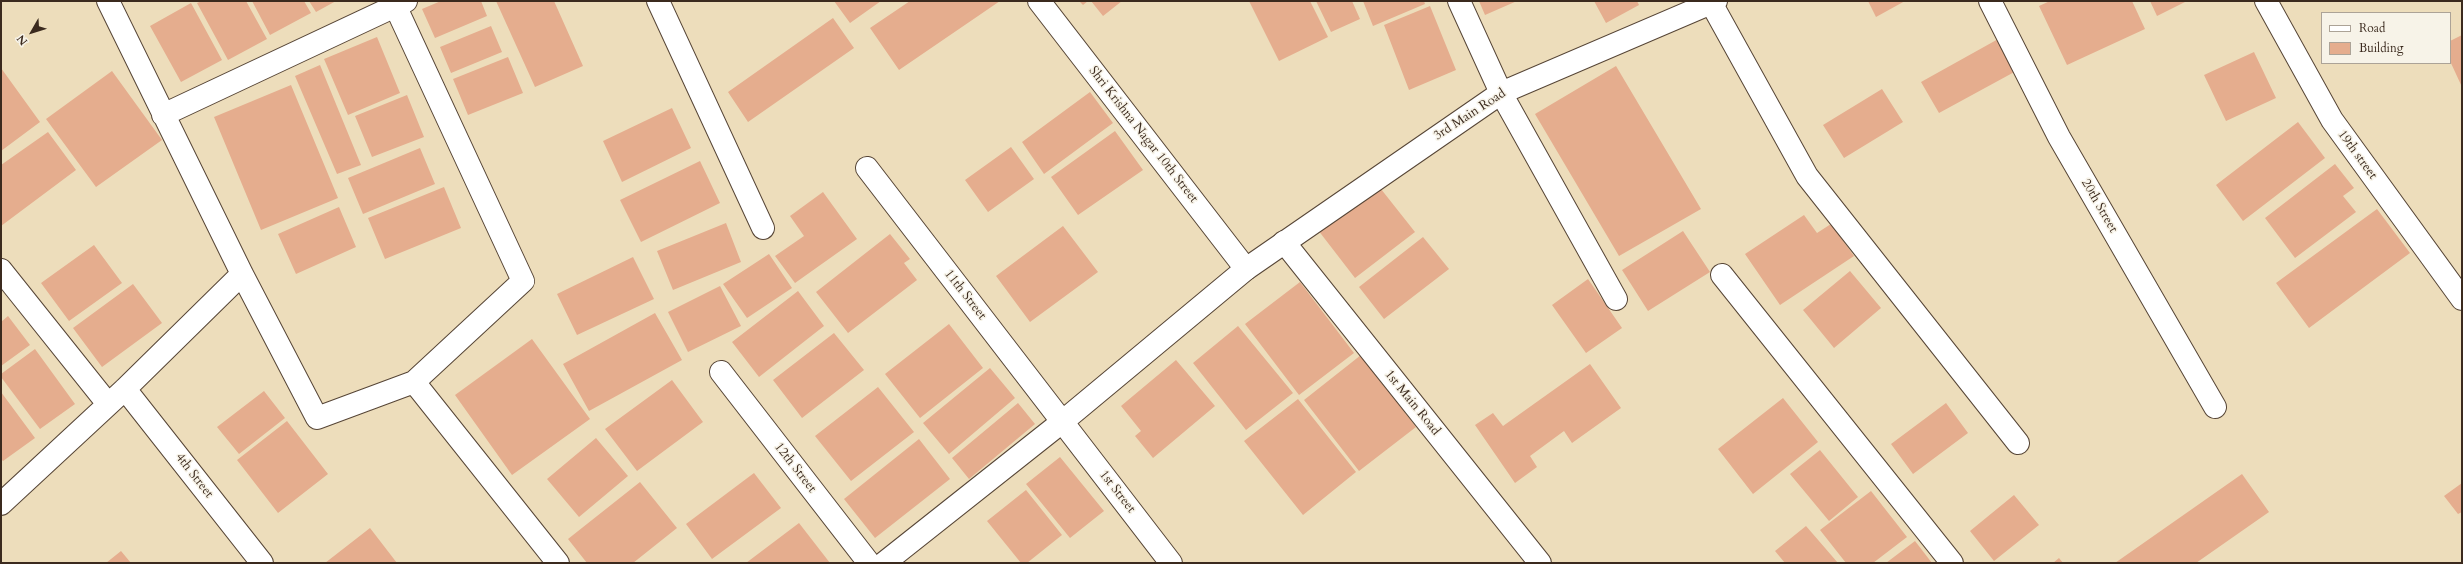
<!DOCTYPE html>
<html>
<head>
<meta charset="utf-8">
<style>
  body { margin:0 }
  #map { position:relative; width:2463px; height:564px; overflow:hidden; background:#edddbb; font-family:Cardo,serif }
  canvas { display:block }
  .frame { position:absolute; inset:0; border:2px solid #3b2a1e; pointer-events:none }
  .legend { position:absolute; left:2321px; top:12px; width:130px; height:52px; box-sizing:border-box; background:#f7f3e8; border:1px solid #aca397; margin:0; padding:5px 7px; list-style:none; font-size:12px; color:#3b2a1e }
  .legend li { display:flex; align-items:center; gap:8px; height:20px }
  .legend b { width:20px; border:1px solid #aca397 }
  .north { position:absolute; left:12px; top:12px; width:40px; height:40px; -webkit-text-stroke:3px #f7f3e8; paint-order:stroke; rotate:231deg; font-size:11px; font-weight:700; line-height:16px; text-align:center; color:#3b2a1e }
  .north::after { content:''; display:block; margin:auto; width:14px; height:18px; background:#3b2a1e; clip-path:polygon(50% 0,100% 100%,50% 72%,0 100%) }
</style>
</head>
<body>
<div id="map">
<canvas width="2463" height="564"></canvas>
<div class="frame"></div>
<ul class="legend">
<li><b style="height:5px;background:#fff"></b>Road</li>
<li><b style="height:11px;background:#e5ad8e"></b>Building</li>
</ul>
<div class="north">N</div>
</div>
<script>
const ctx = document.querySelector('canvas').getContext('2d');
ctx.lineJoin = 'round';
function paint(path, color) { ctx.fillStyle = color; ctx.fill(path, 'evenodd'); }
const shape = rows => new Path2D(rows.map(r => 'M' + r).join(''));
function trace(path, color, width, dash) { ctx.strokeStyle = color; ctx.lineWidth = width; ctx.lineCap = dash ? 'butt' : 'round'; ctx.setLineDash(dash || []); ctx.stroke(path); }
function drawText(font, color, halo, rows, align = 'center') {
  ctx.font = font + ' Cardo,serif'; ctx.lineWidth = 3; ctx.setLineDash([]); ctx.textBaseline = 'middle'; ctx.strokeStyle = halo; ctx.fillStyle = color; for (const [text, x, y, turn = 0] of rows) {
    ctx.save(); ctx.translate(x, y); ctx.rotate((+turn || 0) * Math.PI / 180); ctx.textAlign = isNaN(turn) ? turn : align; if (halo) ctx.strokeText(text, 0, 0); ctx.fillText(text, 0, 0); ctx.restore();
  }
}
const building = shape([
  [202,1,246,1,267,39,228,60,197,3],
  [252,1,304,1,311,13,270,35],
  [309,1,336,1,316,12],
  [441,1,481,1,487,16,435,38,422,9],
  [496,1,554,1,583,66,535,87],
  [834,1,881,1,850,23],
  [910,1,1000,1,899,70,870,28],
  [1079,1,1088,1,1083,5],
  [1091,1,1122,1,1103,16],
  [1249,1,1310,1,1328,37,1279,61],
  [1316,1,1352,1,1360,19,1331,32],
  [1363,1,1424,1,1425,4,1373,26],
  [1479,1,1517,1,1485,15],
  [1594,1,1637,1,1639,5,1606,23],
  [1868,1,1905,1,1876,17],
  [2050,1,2132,1,2145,29,2067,65,2039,6],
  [2150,1,2187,1,2157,16],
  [191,3,222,60,181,82,150,26],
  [1430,6,1456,70,1409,90,1384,25],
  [833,18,854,48,748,122,728,92],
  [491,26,502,52,451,73,440,47],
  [2462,35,2462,87,2450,61,2450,41],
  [377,37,400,93,348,115,324,59],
  [2000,38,2018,70,1939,113,1921,82],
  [2254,52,2276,98,2226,121,2204,75],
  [508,57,523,93,468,115,453,79],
  [320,65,361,165,337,174,295,76],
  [1616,66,1701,209,1619,256,1535,114],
  [1,68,40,122,1,151],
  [112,71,162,140,96,187,46,119],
  [291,85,338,198,261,230,214,117],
  [1882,89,1903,122,1844,158,1823,125],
  [1090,92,1113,123,1044,174,1022,142],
  [407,95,424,137,372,157,355,116],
  [672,108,691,148,622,182,603,141],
  [2298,122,2325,158,2243,221,2216,185],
  [1115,131,1143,170,1078,215,1051,177],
  [48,132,76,170,1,226,1,165],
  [1011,147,1034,179,988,212,965,180],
  [420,148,435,184,363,214,348,178],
  [700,161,720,203,641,242,620,200],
  [2335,164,2354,188,2343,196,2356,212,2295,258,2265,218],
  [1377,184,1415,232,1355,278,1318,230],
  [444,187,461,228,385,259,368,218],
  [823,192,857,239,795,283,775,256,804,236,790,216],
  [339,207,356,247,296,274,278,234],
  [2377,209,2410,253,2309,328,2276,283],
  [1804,215,1817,233,1831,224,1854,256,1780,305,1745,254],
  [726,223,741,262,673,290,657,251],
  [1063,226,1098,272,1030,322,996,276],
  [1683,231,1710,272,1648,311,1622,270],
  [890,234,910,259,904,263,917,280,848,333,816,292],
  [1423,237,1449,269,1384,319,1359,287],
  [94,245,122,283,69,321,41,283],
  [769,254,792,288,747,318,723,284],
  [633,257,654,299,577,335,557,294],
  [1850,271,1881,308,1834,348,1803,310],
  [1588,279,1622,328,1586,353,1552,305],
  [1300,282,1354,353,1299,395,1245,324],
  [133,284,162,323,102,367,73,328],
  [720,286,741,326,688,352,668,312],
  [798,291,824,326,759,377,732,342],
  [655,313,682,360,589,411,563,364],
  [8,316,30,345,1,366,1,322],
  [949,324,983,368,920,418,885,374],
  [1238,326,1293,393,1246,430,1193,363],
  [834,333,864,370,802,418,773,380],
  [532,339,590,419,512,475,455,395],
  [35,349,75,404,40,429,1,377,1,374],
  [1361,355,1416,427,1359,471,1304,400],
  [1176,360,1215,406,1153,458,1135,436,1141,431,1121,406],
  [1590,364,1621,408,1572,443,1564,431,1530,456,1537,467,1515,483,1475,425,1493,413,1503,426],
  [990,368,1015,398,949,454,923,423],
  [672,380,703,422,637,471,605,429],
  [878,387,914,432,851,481,815,436],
  [264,391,285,418,239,454,217,427],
  [1,392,35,438,3,461,1,459],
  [1783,398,1818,442,1753,494,1718,449],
  [1298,399,1356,472,1303,515,1244,441],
  [1018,403,1035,424,969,479,952,458],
  [1946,403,1968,433,1913,474,1891,444],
  [287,421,328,474,278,513,237,460],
  [596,438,628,476,579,517,547,479],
  [919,439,950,479,875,538,844,499],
  [1820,450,1858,497,1829,521,1790,474],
  [1060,457,1104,511,1070,538,1026,484],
  [754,473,781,508,712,559,686,524],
  [2242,474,2269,512,2196,563,2115,563],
  [640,482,677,528,633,563,587,563,568,539],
  [2462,483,2462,512,2458,514,2444,496],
  [1026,490,1062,535,1027,563,1021,563,987,521],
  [1871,491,1907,537,1873,563,1846,563,1820,530],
  [2014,495,2039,525,1994,561,1970,531],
  [799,523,830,563,746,563],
  [1806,526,1838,563,1785,563,1775,551],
  [370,528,397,563,325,563],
  [1915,541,1932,563,1886,563],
  [121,551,131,563,106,563],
  [2059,558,2063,563,2053,563]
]);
const minor = shape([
  [108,1,242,274,317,418,414,382,523,281,393,1],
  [658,1,763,228],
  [1039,1,1246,269],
  [1710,1,1807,176,2018,443],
  [1990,1,2059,137,2215,407],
  [2266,1,2332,120,2462,299],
  [1501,93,1616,299],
  [163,115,406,1],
  [867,168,1171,563],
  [1284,242,1540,563],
  [1,270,108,404],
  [1722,275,1952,563],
  [721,372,869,563],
  [414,382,558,563],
  [125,389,262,563],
  [1,504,125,389,242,274]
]);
const tertiary = shape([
  [1459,1,1501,93],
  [884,563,1062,422,1246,269,1501,93,1716,1]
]);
const streetNames = [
  ["3rd Main Road",1470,115,-33],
  ["Shri Krishna Nagar 10th Street",1143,135,52],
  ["19th street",2357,155,54],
  ["20th Street",2099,206,60],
  ["11th Street",965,295,52],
  ["1st Main Road",1412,403,51],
  ["12th Street",795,468,52],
  ["4th Street",194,476,52],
  ["1st Street",1117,492,52]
];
paint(building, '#e5ad8e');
trace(minor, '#564536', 24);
trace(tertiary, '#564536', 24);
trace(minor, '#fff', 22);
trace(tertiary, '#fff', 22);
drawText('13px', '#3b2a1e', '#f7f3e8', streetNames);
</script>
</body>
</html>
